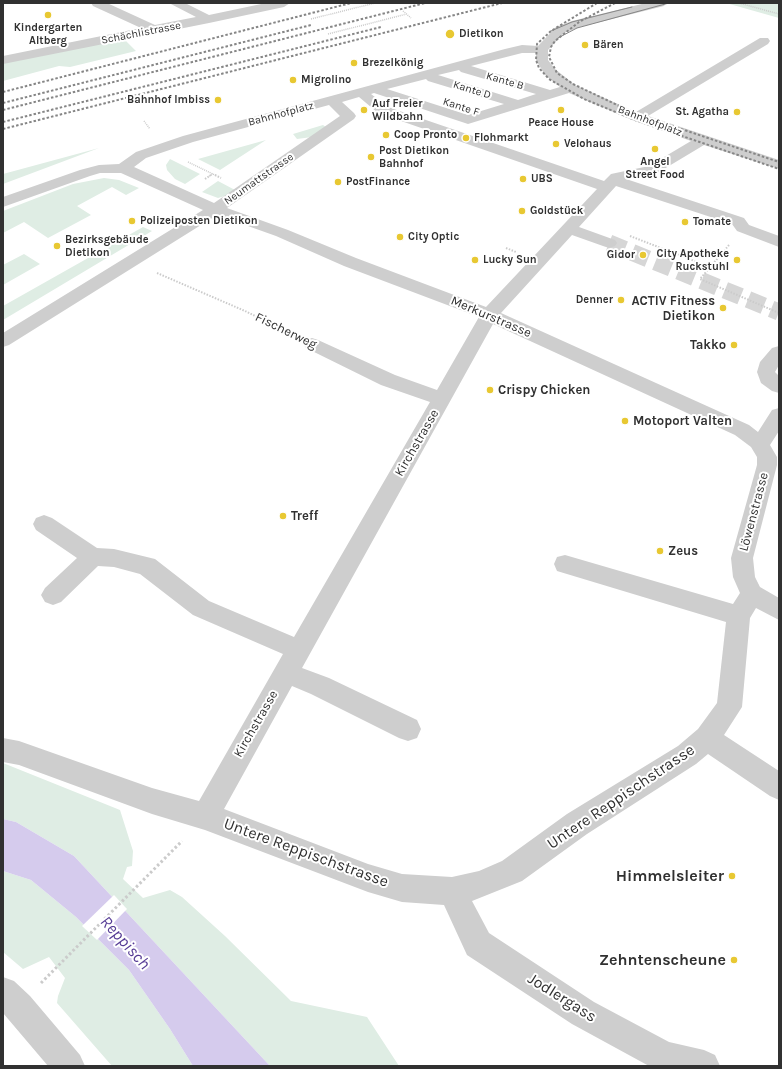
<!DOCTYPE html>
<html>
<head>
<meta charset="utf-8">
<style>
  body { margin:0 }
  #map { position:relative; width:782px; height:1069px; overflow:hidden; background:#fff; font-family:Karla,sans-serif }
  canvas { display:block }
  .frame { position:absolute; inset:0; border:4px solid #313131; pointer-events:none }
</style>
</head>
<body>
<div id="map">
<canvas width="782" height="1069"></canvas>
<div class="frame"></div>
</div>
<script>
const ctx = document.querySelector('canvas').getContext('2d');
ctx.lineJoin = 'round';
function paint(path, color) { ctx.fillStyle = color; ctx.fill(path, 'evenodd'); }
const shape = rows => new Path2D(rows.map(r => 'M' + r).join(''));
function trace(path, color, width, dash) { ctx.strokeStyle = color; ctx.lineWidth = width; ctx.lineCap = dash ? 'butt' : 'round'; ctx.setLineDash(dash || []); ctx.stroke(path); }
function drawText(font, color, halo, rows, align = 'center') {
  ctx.font = font + ' Karla,sans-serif'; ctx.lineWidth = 4; ctx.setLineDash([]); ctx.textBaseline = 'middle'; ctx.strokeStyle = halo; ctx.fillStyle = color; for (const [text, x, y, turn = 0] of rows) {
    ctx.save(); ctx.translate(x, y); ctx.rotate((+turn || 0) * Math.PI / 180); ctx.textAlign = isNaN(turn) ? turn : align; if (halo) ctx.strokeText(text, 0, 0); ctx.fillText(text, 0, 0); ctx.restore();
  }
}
const green = shape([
  [726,3,779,3,779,18],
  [124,39,136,51,70,67,59,66,3,81,3,63],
  [323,125,326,127,312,137,297,139,293,134],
  [266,140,220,170,198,159],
  [99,148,3,184,3,174],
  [170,159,200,174,185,184,175,179,167,170,166,165],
  [104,178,119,180,139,188,126,195,112,187,77,206,91,215,48,238,24,222,3,233,3,211,73,184],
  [218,181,235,190,228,195,218,198,202,192],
  [143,227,152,231,3,320,3,306],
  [24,254,40,264,3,285,3,265],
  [3,763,120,810,133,851,132,866,127,867,123,879,143,898,170,890,182,897,225,936,291,1001,367,1017,399,1066,270,1066,74,856,16,822,3,819],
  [3,871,31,880,76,917,129,970,170,1029,193,1066,112,1066,57,1003,58,996,65,978,49,957,23,969,3,952]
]);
const water = shape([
  [3,819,16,822,74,856,270,1066,193,1066,170,1029,129,970,76,917,31,880,3,871]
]);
const pier = shape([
  [114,895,127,909,97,940,82,926]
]);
const minorTunnel = shape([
  [609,243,779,312]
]);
const pathFar2 = shape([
  [739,3,779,14],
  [403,11,411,18],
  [311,19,375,3],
  [328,34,407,14],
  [144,121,150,129],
  [188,162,217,176],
  [209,176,213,174]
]);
const pathFar1 = shape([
  [215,175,221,178],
  [205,179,211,175],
  [630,236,710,267],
  [729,245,700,279,779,313],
  [506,248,516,252],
  [157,273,245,311,290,333]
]);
const path = shape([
  [41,983,182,841]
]);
const minor = shape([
  [91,3,107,3,155,25,196,17,169,3,185,3,209,15,266,3,290,3,284,7,209,23,3,64,3,56,141,28,93,6,91,3],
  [646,3,666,3,664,6,580,27,564,33,548,50,548,60,555,69,575,85,636,112,760,38,768,38,770,41,768,44,648,116,779,160,779,169,704,145,659,172,626,179,744,218,749,225,779,236,779,247,737,231,732,224,616,186,579,227,615,240,617,243,615,246,609,248,603,246,572,235,501,313,749,425,758,432,772,410,779,408,779,431,770,445,777,457,777,465,753,558,755,577,760,587,779,598,779,620,756,608,750,618,742,707,724,735,779,771,779,800,770,796,708,754,696,764,587,834,522,881,472,901,489,933,594,1002,669,1042,704,1050,715,1055,720,1066,649,1066,572,1024,467,955,444,905,402,902,368,892,205,830,152,814,19,765,3,762,3,738,19,741,152,788,199,801,283,654,193,615,140,574,114,567,98,566,61,602,53,605,45,602,41,595,45,588,77,558,36,530,33,524,36,518,44,515,52,518,97,548,114,549,155,559,209,601,294,637,430,402,381,385,306,348,303,344,306,340,312,338,318,340,395,375,437,390,479,317,344,266,276,236,217,215,9,345,3,347,3,333,203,210,121,173,100,173,90,176,3,207,3,197,80,170,99,165,119,164,136,152,183,136,505,49,522,45,538,46,556,27,572,21,646,3],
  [522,53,536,53,536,60,545,75,560,87,550,90,471,66,522,53],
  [459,70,461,72,536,94,518,100,438,75,459,70],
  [426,79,428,81,504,104,468,115,387,89,426,79],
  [374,93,468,124,569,93,632,120,691,141,649,166,611,174,604,181,388,107,371,94,374,93],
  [359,97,378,113,597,189,486,307,356,258,288,230,227,208,354,119,356,116,354,113,342,102,359,97],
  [329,105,340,116,214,203,134,167,146,158,193,142,329,105],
  [493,324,735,435,751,447,757,457,757,465,731,558,733,577,740,593,733,604,565,555,557,557,554,564,557,571,726,622,717,703,698,729,678,746,567,814,502,861,479,871,452,877,402,874,368,864,224,809,292,686,311,694,399,738,408,741,417,738,421,729,417,720,329,678,302,668,493,324],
  [779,346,779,365,775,372,779,376,779,393,772,391,761,383,757,372,760,362,772,348,779,346],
  [3,977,14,981,30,996,80,1055,85,1066,48,1066,3,1013,3,977]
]);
const tram = shape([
  [551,31,572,22,632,7],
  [558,38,577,28,669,3]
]);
const rail = shape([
  [597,3,551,31,537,44,536,60,539,68,549,79,584,99,635,120,779,169],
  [615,3,579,22,555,41,551,47,549,57,557,73,573,84,634,113,779,162],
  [3,92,351,3],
  [3,103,311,25],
  [3,110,425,3],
  [3,122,381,27],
  [3,129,502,3]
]);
const markers = [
  [48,15,4,"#e8c832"],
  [450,34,5,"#e8c832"],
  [585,45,4,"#e8c832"],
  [354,63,4,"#e8c832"],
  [293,80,4,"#e8c832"],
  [218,100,4,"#e8c832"],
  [364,110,4,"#e8c832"],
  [561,110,4,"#e8c832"],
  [737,112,4,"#e8c832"],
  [386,135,4,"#e8c832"],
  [466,138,4,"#e8c832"],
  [556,144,4,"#e8c832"],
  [655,149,4,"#e8c832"],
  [371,157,4,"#e8c832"],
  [523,179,4,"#e8c832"],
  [338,182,4,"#e8c832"],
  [522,211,4,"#e8c832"],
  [132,221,4,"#e8c832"],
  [685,222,4,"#e8c832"],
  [400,237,4,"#e8c832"],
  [57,246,4,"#e8c832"],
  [643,255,4,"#e8c832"],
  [475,260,4,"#e8c832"],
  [737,260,4,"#e8c832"],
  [621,300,4,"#e8c832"],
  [723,308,4,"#e8c832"],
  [734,345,4,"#e8c832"],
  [490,390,4,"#e8c832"],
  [625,421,4,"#e8c832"],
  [283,516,4,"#e8c832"],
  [660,551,4,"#e8c832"],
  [732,876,4,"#e8c832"],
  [734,960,4,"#e8c832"]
];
const farPoinames = [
  ["Kindergarten",48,28,"center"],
  ["Altberg",48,41,"center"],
  ["Dietikon",459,34],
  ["Bären",593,45],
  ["Brezelkönig",362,63],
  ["Migrolino",301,80],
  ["Bahnhof Imbiss",210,100,"right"],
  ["Auf Freier",372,104],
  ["Wildbahn",372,117],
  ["St. Agatha",729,112,"right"],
  ["Peace House",561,123,"center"],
  ["Coop Pronto",394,135],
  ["Flohmarkt",474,138],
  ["Velohaus",564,144],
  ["Post Dietikon",379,151],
  ["Bahnhof",379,164],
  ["Angel",655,162,"center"],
  ["Street Food",655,175,"center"],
  ["UBS",531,179],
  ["PostFinance",346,182],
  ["Goldstück",530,211],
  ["Polizeiposten Dietikon",140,221],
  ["Tomate",693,222],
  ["City Optic",408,237],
  ["Bezirksgebäude",65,240],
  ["Dietikon",65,253],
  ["City Apotheke",729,254,"right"],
  ["Ruckstuhl",729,267,"right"],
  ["Gidor",635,255,"right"],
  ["Lucky Sun",483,260],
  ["Denner",613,300,"right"]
];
const farStreetnames = [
  ["Schächlistrasse",141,33,-11],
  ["Kante B",505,81,16],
  ["Kante D",472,90,17],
  ["Kante F",461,107,18],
  ["Bahnhofplatz",281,114,-15],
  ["Bahnhofplatz",650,121,21],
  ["Neumattstrasse",259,179,-35]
];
const poiNames = [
  ["ACTIV Fitness",715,301,"right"],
  ["Dietikon",715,316,"right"],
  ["Takko",726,345,"right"],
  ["Crispy Chicken",498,390],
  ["Motoport Valten",633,421],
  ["Treff",291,516],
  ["Zeus",668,551]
];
const streetNames = [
  ["Merkurstrasse",491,317,23],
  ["Fischerweg",286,331,26],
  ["Kirchstrasse",417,443,-60],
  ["Löwenstrasse",754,512,-75],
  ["Kirchstrasse",256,724,-60]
];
const nearStreetnames = [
  ["Untere Reppischstrasse",621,797,-34],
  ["Untere Reppischstrasse",306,853,20],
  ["Jodlergass",562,998,32]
];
const nearPoinames = [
  ["Himmelsleiter",724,876],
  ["Zehntenscheune",726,960]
];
const nearWaternames = [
  ["Reppisch",125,943,48]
];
paint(green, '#dfede4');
paint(water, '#d5cbed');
paint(pier, '#fff');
trace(minorTunnel, '#d6d6d6', 17, [17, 8]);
trace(pathFar2, '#cbcbcb', 1.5, [1, 1]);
trace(pathFar1, '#cbcbcb', 2, [1.5, 1.5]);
trace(path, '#cbcbcb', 3, [2.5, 2.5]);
paint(minor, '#cecece');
trace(tram, '#868686', 1);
trace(rail, '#868686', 2, [2.5, 2]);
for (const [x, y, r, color] of markers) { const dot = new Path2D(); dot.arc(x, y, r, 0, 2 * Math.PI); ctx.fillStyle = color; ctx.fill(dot); trace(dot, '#fff', 1.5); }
drawText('bold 11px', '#313131', '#fff', farPoinames, 'left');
drawText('11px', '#313131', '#fff', farStreetnames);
drawText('bold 13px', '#313131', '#fff', poiNames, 'left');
drawText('13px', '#313131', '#fff', streetNames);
drawText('16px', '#313131', '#fff', nearStreetnames);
drawText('bold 16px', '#313131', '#fff', nearPoinames, 'right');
drawText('italic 17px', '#563c95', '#fff', nearWaternames);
</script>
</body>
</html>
